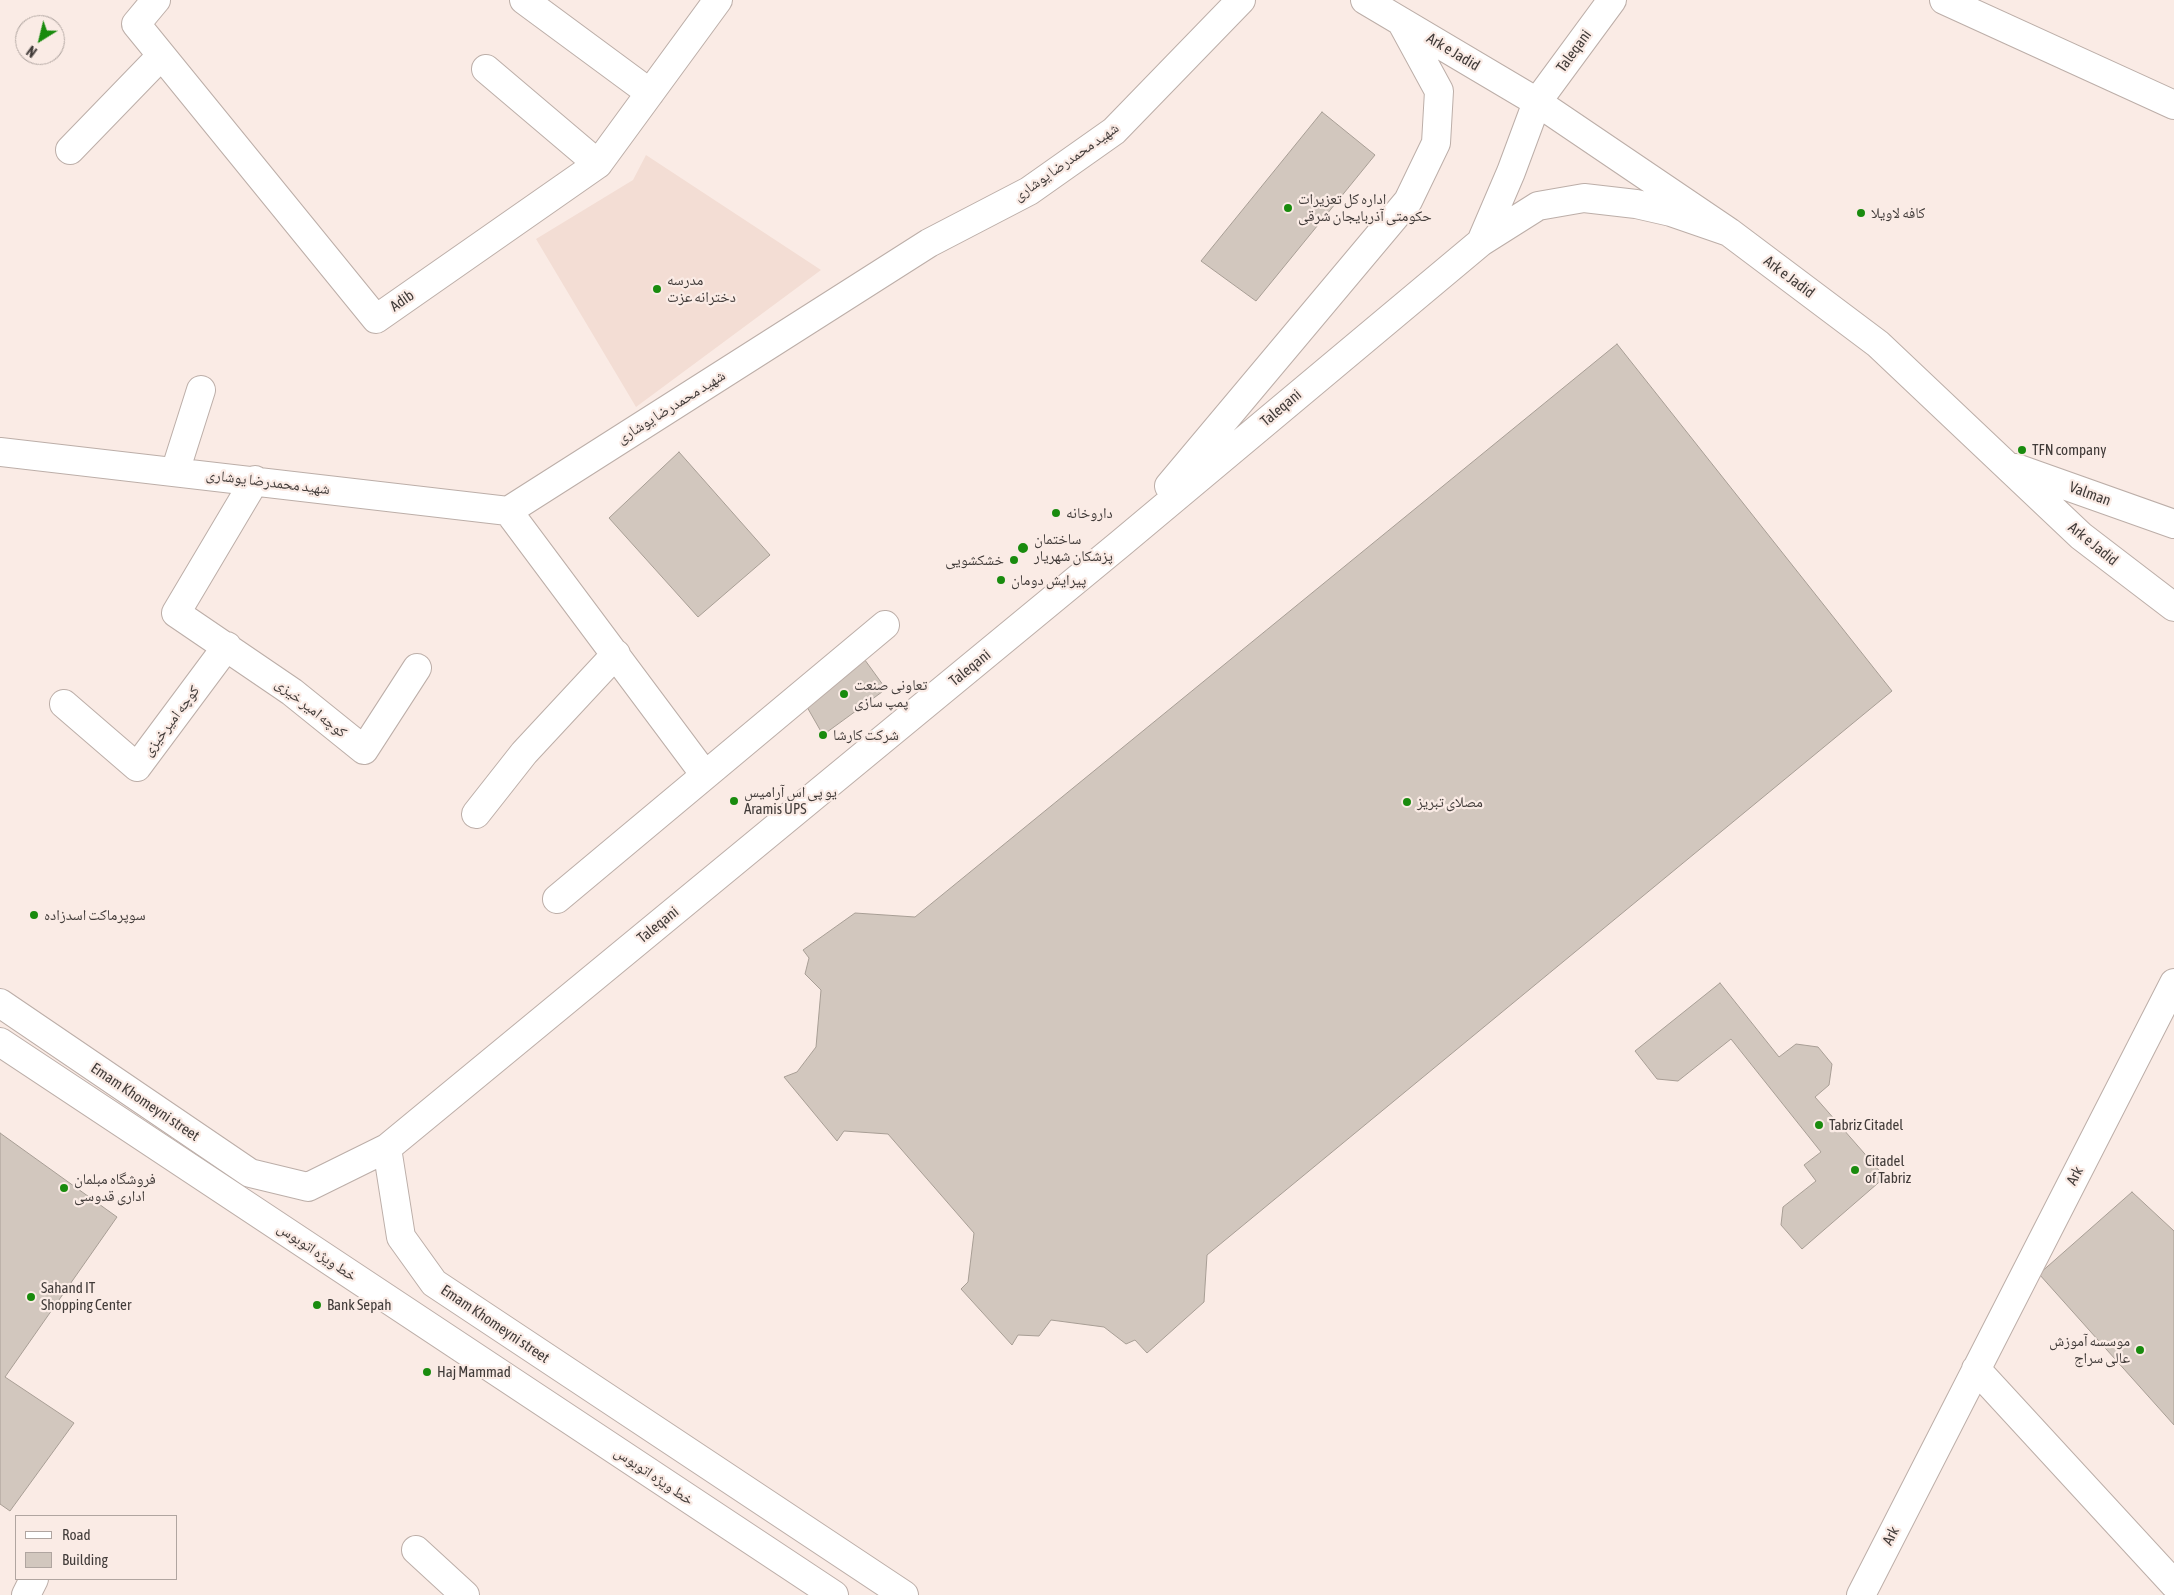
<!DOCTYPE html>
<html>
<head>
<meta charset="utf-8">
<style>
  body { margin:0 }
  #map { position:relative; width:2174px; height:1595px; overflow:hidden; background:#faebe5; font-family:"Asap Condensed",sans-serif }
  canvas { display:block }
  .legend { position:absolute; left:15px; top:1515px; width:162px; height:65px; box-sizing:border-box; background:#faebe5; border:1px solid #b0a5a0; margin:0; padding:6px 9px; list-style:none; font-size:15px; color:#413b39 }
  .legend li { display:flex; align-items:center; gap:10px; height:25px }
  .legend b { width:25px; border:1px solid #b0a5a0 }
  .north { position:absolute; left:15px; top:15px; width:50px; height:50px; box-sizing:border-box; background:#faebe5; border:1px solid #b0a5a0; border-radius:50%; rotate:216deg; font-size:14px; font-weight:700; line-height:20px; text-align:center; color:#413b39 }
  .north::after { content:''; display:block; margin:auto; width:18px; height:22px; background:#198b0e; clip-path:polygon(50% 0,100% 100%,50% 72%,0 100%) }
</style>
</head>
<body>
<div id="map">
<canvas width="2174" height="1595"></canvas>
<ul class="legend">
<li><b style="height:6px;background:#fff"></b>Road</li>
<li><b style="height:14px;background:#d2c7be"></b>Building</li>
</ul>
<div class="north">N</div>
</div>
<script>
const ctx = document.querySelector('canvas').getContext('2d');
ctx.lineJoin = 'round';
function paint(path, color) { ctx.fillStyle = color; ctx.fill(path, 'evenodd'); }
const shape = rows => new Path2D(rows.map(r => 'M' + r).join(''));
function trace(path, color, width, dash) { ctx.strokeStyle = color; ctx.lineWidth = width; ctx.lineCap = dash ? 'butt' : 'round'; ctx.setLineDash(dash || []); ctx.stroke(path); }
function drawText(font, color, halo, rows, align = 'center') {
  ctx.font = font + ' "Asap Condensed","Noto Naskh Arabic",sans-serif'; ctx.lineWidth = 4.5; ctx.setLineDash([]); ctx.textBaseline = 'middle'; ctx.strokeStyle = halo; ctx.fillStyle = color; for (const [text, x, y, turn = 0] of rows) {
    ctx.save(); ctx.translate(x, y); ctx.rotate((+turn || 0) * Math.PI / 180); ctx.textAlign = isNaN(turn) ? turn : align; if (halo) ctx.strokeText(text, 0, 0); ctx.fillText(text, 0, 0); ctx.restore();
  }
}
const built = shape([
  [646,155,821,270,636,407,536,239,633,180]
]);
const building = shape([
  [1322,112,1375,155,1256,301,1201,261,1322,112],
  [1617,344,1892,691,1207,1255,1204,1302,1147,1353,1135,1340,1126,1344,1104,1327,1051,1320,1039,1336,1018,1335,1012,1345,961,1289,968,1282,974,1233,888,1134,844,1131,837,1141,784,1077,797,1072,816,1047,821,990,805,974,809,958,803,950,855,913,915,917,1617,344],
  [679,452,770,555,698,617,609,518,679,452],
  [862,656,886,689,823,735,803,700,862,656],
  [1720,983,1779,1057,1796,1044,1818,1047,1832,1064,1829,1085,1815,1097,1885,1177,1802,1249,1781,1225,1783,1207,1816,1181,1804,1165,1821,1152,1731,1039,1678,1081,1657,1079,1635,1051,1720,983],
  [0,1133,117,1217,5,1377,74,1423,10,1511,0,1504,0,1133],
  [2132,1192,2174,1231,2174,1425,2039,1274,2132,1192]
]);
const minor = shape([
  [156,0,136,24,376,319,598,164,718,0],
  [524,0,650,93],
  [1944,0,2174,105],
  [486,69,598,164],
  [70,150,161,56],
  [0,452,508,511,929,243,1029,191,1114,131,1241,0],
  [175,472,201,390],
  [255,480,176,613,292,692,364,750,417,668],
  [508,511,705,775],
  [64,704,137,767,227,646],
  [476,814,524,753,616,654],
  [557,899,885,625],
  [0,1042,834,1595],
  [1976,1369,2174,1584],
  [416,1550,465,1595],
  [26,1595,34,1579],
  [1861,1595,2174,983]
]);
const major = shape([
  [1365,0,1537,102,1729,232,1878,344,2081,536,2174,607],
  [1481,242,1511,172,1537,102,1612,0],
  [2016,468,2174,524],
  [1169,486,1408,201,1436,143,1439,91,1402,23],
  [0,1003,250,1173,308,1187,387,1148,1120,544,1481,242,1538,206,1584,198,1636,204,1671,212,1729,232],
  [387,1148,401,1237,434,1283,904,1595]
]);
const markers = [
  [1288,208,5,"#198b0e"],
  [1861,213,5,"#198b0e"],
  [657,289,5,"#198b0e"],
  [2022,450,5,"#198b0e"],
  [1056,513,5,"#198b0e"],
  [1023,548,6,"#198b0e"],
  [1014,560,5,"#198b0e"],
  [1001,580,5,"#198b0e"],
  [844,694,5,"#198b0e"],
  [823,735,5,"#198b0e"],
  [734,801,5,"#198b0e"],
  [1407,802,5,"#198b0e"],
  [34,915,5,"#198b0e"],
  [1819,1125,5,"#198b0e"],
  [1855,1170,5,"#198b0e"],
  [64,1188,5,"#198b0e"],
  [31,1297,5,"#198b0e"],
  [317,1305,5,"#198b0e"],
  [2140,1350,5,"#198b0e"],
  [427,1372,5,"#198b0e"]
];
const streetNames = [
  ["Taleqani",1574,51,-54],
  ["Ark e Jadid",1453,52,31],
  ["شهید محمدرضا یوشاری",1066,162,-35],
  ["Ark e Jadid",1789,277,37],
  ["Adib",402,301,-35],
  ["شهید محمدرضا یوشاری",671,407,-32],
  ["Taleqani",1281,408,-40],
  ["شهید محمدرضا یوشاری",268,482,7],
  ["Valman",2090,494,20],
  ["Ark e Jadid",2093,544,39],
  ["Taleqani",970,668,-39],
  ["کوچه امیر خیزی",311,708,38],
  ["کوچه امیرخیزی",171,721,-53],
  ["Taleqani",658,925,-39],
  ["Emam Khomeyni street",145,1102,34],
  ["Ark",2075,1176,-63],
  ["خط ویژه اتوبوس",317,1252,34],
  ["Emam Khomeyni street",495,1324,34],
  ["خط ویژه اتوبوس",654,1476,34],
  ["Ark",1891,1536,-63]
];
const poiNames = [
  ["اداره کل تعزیرات",1298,199],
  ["حکومتی آذربایجان شرقی",1298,216],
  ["کافه لاویلا",1871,213],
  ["مدرسه",667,280],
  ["دخترانه عزت",667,297],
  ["TFN company",2032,450],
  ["داروخانه",1066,513],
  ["ساختمان",1034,539],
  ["پزشکان شهریار",1034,556],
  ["خشکشویی",1004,560,"right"],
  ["پیرایش دومان",1011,580],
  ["تعاونی صنعت",854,685],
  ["پمپ سازی",854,702],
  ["شرکت کارشا",833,735],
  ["یو پی اس آرامیس",744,792],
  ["Aramis UPS",744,809],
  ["مصلای تبریز",1417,802],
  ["سوپرماکت اسدزاده",44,915],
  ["Tabriz Citadel",1829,1125],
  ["Citadel",1865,1161],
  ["of Tabriz",1865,1178],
  ["فروشگاه مبلمان",74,1179],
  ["اداری قدوسی",74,1196],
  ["Sahand IT",41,1288],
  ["Shopping Center",41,1305],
  ["Bank Sepah",327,1305],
  ["موسسه آموزش",2130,1341,"right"],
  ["عالی سراج",2130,1358,"right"],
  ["Haj Mammad",437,1372]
];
paint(built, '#f3ddd4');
paint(building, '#d2c7be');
trace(building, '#a89e95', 1);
trace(minor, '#bcaea8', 30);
trace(major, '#bcaea8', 30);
trace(minor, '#fff', 28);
trace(major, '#fff', 28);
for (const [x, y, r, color] of markers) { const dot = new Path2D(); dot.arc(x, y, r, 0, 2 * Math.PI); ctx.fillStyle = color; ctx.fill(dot); trace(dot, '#faebe5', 2); }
drawText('15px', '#413b39', '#faebe5', streetNames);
drawText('15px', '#413b39', '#faebe5', poiNames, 'left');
</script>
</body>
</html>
